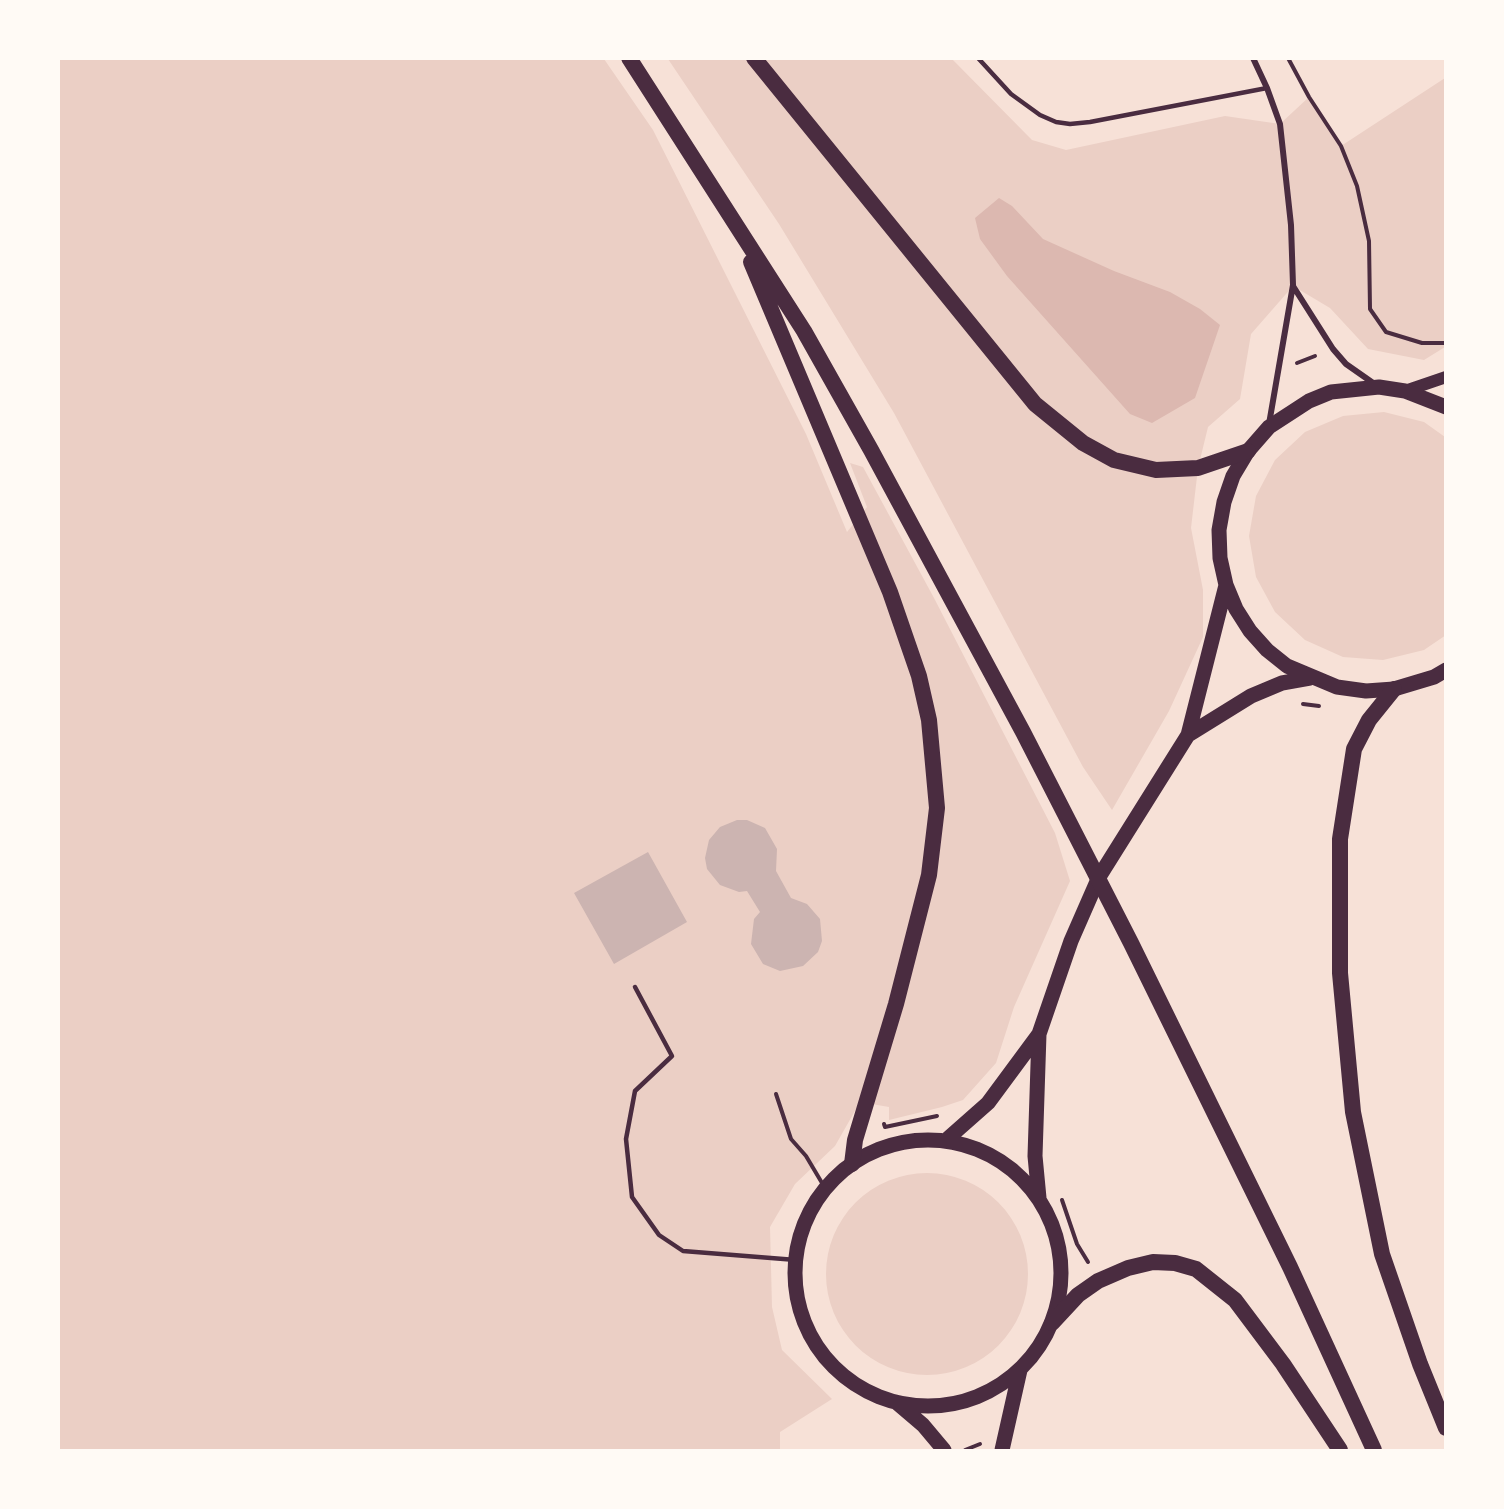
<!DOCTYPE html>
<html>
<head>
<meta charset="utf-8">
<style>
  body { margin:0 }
  #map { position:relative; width:1504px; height:1509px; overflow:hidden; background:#f7e1d7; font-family:Poppins,sans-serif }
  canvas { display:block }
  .frame { position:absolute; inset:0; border:60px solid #fffaf5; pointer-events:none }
</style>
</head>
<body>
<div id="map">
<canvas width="1504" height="1509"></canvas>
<div class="frame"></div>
</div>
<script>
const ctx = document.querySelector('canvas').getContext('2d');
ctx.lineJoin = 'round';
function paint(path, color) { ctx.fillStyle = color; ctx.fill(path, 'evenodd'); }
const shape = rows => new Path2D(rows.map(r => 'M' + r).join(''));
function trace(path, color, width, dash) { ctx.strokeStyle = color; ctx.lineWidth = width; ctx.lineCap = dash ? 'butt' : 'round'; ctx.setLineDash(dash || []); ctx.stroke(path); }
const green = shape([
  [58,59,604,59,653,130,806,434,847,532,867,507,850,463,863,467,934,598,1055,833,1070,881,1014,1007,996,1063,963,1100,942,1107,889,1120,889,1107,860,1102,835,1146,795,1184,770,1227,772,1307,782,1350,832,1399,780,1432,780,1450,59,1450],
  [668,59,952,59,1032,140,1066,150,1225,116,1280,124,1309,97,1341,146,1445,78,1445,347,1424,360,1368,349,1330,308,1293,286,1251,334,1240,399,1208,427,1198,468,1191,528,1203,590,1203,637,1169,711,1112,810,1083,767,894,413,779,224],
  [1384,412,1424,422,1445,437,1446,635,1424,650,1383,660,1343,657,1305,640,1275,612,1256,577,1249,536,1256,496,1275,460,1305,432,1343,416],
  '826 1274a101 101 0 1 1 202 0a101 101 0 1 1-202 0Z'
]);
const water = shape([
  [999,198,1012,206,1043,239,1114,271,1170,292,1200,309,1220,325,1195,398,1152,423,1130,414,1007,276,980,239,975,218]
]);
const building = shape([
  [737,820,747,820,765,828,777,849,776,871,791,898,807,904,820,919,822,941,818,952,803,966,780,971,763,964,751,944,754,919,760,912,747,891,739,892,720,885,707,869,705,858,709,840,720,827],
  [648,852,687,922,614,964,574,893]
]);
const path = shape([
  [1288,58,1309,97,1341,146,1357,186,1369,241,1370,309,1386,332,1422,343,1446,343],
  [1297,363,1315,356],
  [1303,704,1319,706],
  [776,1094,791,1139,806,1156,825,1188],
  [884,1124,885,1127,937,1116],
  [1062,1200,1077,1244,1088,1262],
  [965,1450,980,1444]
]);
const service = shape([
  [978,58,1011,94,1040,115,1056,122,1070,124,1090,122,1267,88],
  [635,987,672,1056,635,1091,626,1139,632,1197,659,1235,683,1251,796,1260]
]);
const minor = shape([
  [1253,58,1267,88,1280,124,1291,225,1293,285,1269,424],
  [1293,286,1333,349,1346,364,1376,385]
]);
const secondary = shape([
  [1405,391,1446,377]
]);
const primary = shape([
  [1446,407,1405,391,1379,387,1331,392,1309,401,1269,427,1248,451,1233,476,1224,502,1219,530,1220,558,1226,585,1236,609,1250,631,1267,650,1287,666,1337,687,1366,691,1394,689,1434,677,1446,670],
  [1188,735,1251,696,1282,683,1310,678],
  [1039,1034,1035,1156,1039,1198],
  '795 1273a133 133 0 1 1 266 0a133 133 0 1 1-266 0Z',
  [945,1141,988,1103,1039,1034,1071,941,1099,877,1188,735,1226,585],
  [896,1402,923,1425,944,1450],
  [1002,1450,1020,1370]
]);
const trunk = shape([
  [629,58,804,331,871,450,1023,732,1131,943,1290,1267,1374,1450],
  [754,58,1035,404,1083,443,1114,460,1156,470,1198,468,1248,451],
  [751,262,890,592,919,676,929,720,937,808,929,875,896,1004,855,1140,852,1164],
  [1394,689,1369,720,1354,749,1340,839,1340,973,1353,1112,1382,1254,1420,1364,1446,1428],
  [1052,1323,1078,1295,1098,1281,1128,1268,1153,1262,1175,1263,1196,1269,1235,1300,1283,1364,1340,1450]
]);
paint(green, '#ebcfc5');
paint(water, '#dcb8b0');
paint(building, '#ccb4b1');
trace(path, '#4a2c40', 4);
trace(service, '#4a2c40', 4.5);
trace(minor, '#4a2c40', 6);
trace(secondary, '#4a2c40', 12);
trace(primary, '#4a2c40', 15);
trace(trunk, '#4a2c40', 16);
</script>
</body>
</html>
